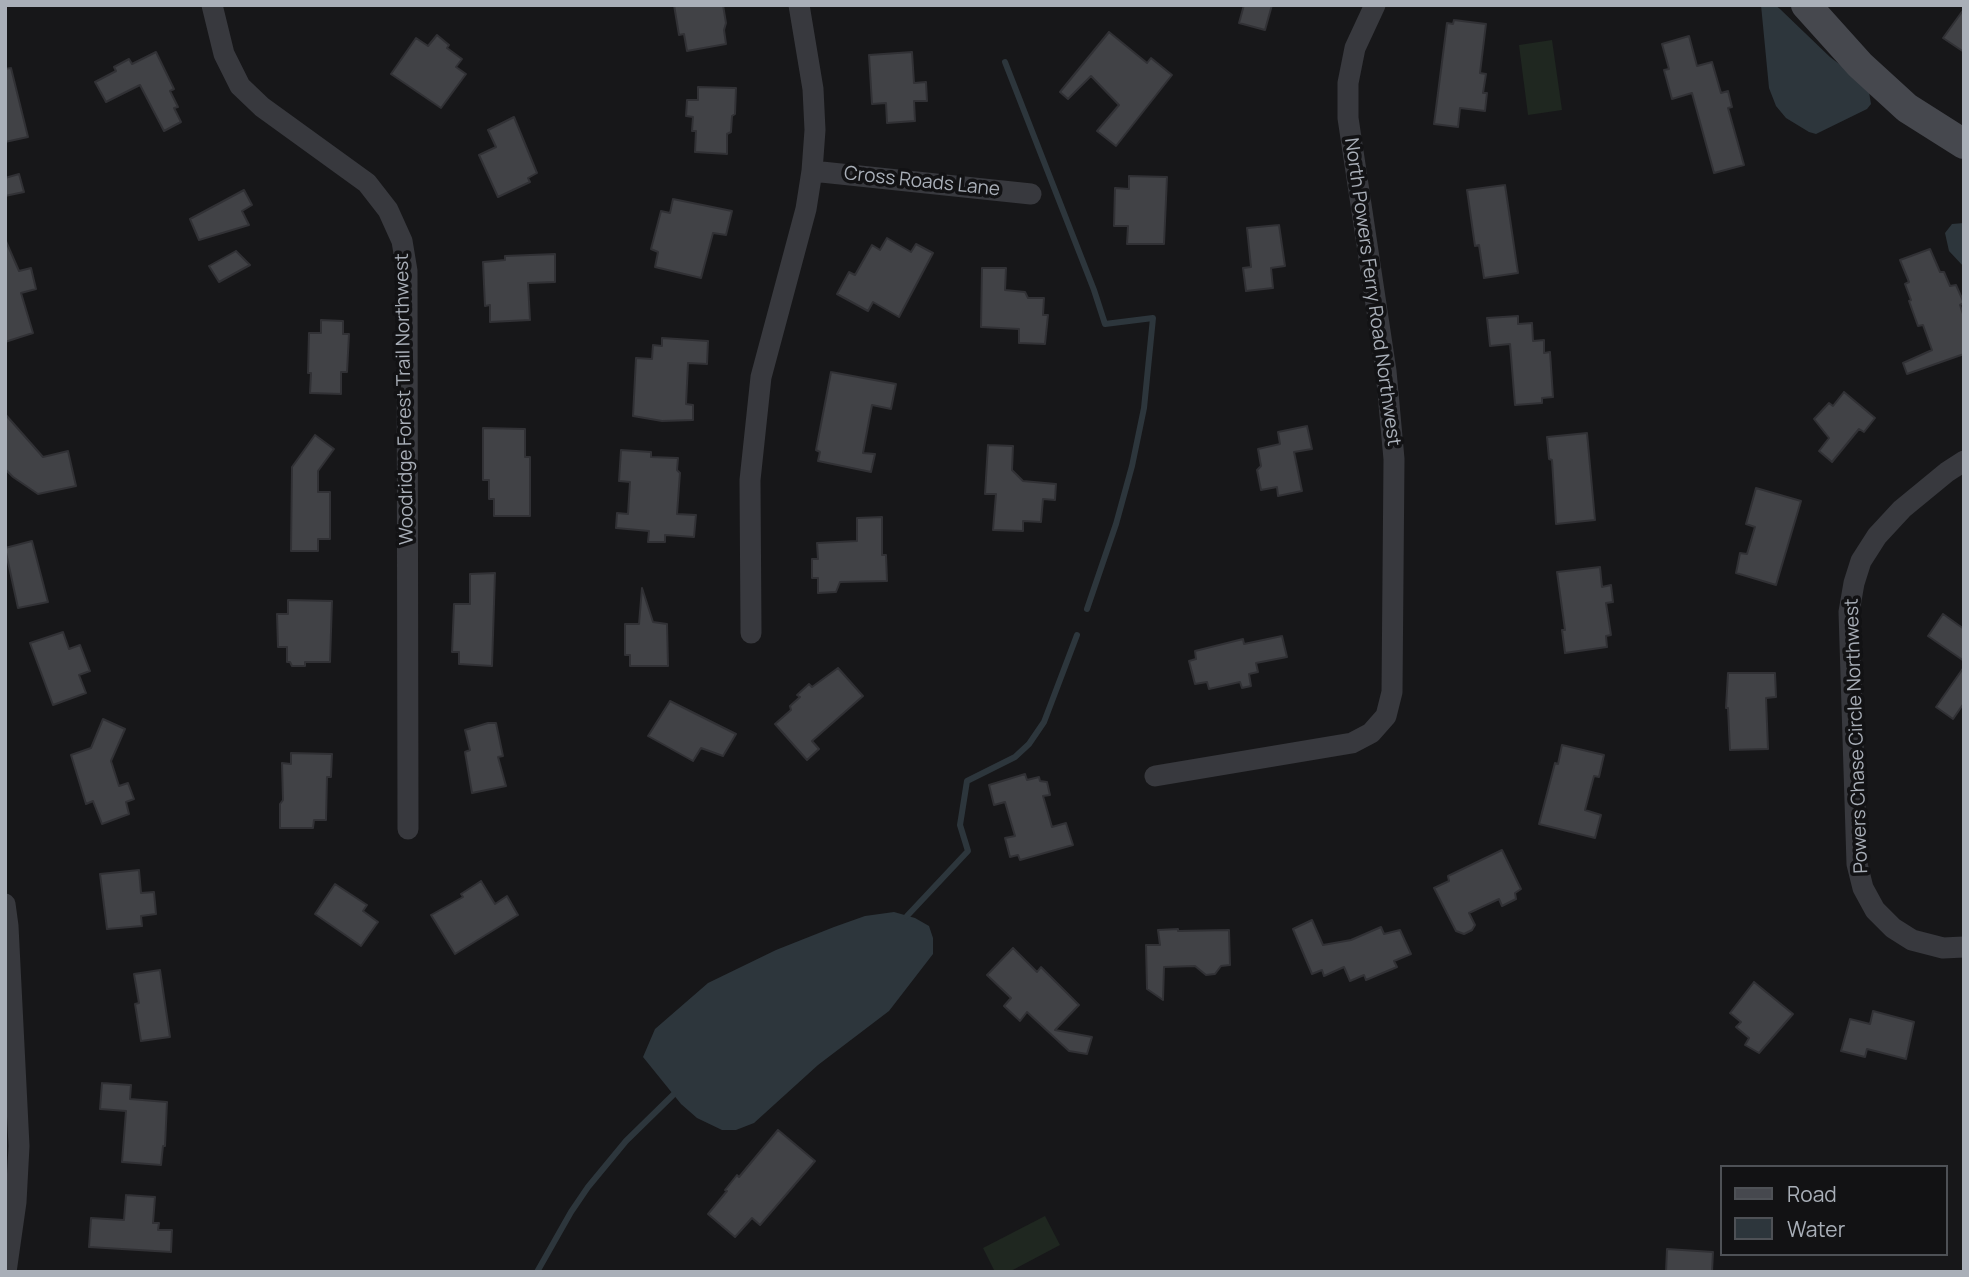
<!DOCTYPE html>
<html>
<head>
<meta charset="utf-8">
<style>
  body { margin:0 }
  #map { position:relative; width:1969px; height:1277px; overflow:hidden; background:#171719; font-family:Manrope,sans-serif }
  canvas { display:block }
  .frame { position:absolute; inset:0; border:7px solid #a9afb8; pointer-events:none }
  .legend { position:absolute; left:1720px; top:1165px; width:228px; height:91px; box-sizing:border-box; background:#121214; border:2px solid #4e5156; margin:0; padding:9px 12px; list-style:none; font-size:21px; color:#a9afb8 }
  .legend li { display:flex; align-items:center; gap:14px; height:35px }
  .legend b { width:35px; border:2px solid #4e5156 }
</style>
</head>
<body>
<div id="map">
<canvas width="1969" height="1277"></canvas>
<div class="frame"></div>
<ul class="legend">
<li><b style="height:9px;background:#46484e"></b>Road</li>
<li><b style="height:19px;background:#2d363c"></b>Water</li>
</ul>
</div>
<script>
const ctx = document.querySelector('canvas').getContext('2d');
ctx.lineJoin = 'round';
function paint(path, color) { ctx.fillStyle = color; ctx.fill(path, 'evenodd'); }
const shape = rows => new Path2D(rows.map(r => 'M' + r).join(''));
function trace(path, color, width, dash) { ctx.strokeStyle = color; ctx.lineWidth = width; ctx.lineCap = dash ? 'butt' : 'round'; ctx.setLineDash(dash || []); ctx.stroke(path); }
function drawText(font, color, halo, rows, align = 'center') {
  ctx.font = font + ' Manrope,sans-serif'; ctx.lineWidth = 7; ctx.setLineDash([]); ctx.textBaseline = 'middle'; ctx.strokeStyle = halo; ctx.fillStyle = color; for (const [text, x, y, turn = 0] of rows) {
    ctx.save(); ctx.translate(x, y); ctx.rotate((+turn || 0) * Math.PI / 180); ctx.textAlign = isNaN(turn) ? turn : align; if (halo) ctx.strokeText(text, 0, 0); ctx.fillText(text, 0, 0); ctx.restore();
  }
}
const green = shape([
  [1552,40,1562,110,1528,115,1519,45],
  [1045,1216,1060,1245,1009,1272,995,1272,983,1248]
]);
const water = shape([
  [1761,5,1775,5,1780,9,1830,57,1868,86,1871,104,1867,109,1816,134,1809,132,1786,118,1776,106,1769,88],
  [1964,223,1964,267,1949,251,1945,233,1952,224],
  [894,912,915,918,929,926,933,938,933,954,889,1011,818,1065,754,1123,736,1130,722,1130,697,1118,681,1104,643,1057,655,1029,708,983,776,950,834,927,865,916]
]);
const stream = shape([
  [1005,62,1094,290,1105,324,1153,318,1144,408,1132,466,1116,524,1087,609],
  [907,916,968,851,960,825,967,781,1015,757,1029,744,1044,722,1077,635],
  [537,1272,571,1212,588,1187,626,1141,674,1094]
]);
const building = shape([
  [674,5,723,5,726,23,724,30,726,44,687,51,684,34,679,35,674,5],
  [1244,5,1272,5,1265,30,1239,23,1244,5],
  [1964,9,1964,52,1943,38,1964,9],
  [1454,20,1486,24,1480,73,1486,74,1483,93,1487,93,1485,111,1460,108,1458,127,1434,124,1447,23,1453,24,1454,20],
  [1109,32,1147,63,1151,58,1172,75,1116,146,1097,131,1119,105,1091,76,1068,99,1060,92,1109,32],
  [437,35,449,45,447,48,462,59,456,67,466,74,441,108,391,74,416,38,428,46,437,35],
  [1689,36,1697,66,1712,62,1721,93,1728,91,1732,107,1728,108,1744,165,1714,173,1692,93,1672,99,1664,70,1669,69,1662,44,1689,36],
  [156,52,174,89,170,91,178,107,174,108,181,122,164,131,140,85,106,102,95,82,116,71,114,67,129,59,132,64,156,52],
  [912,52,914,83,926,82,927,101,914,101,915,121,887,123,886,103,872,104,869,55,912,52],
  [11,68,28,137,5,142,5,69,11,68],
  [698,87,736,88,735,114,732,116,731,132,727,134,727,154,695,152,696,131,692,131,693,117,686,116,687,100,698,100,698,87],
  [514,117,537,173,528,178,530,182,498,197,479,155,496,147,488,130,514,117],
  [19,174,24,192,5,196,5,178,19,174],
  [1129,176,1167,177,1164,244,1127,244,1128,226,1114,226,1115,188,1129,189,1129,176],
  [1505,185,1518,273,1484,278,1479,245,1475,246,1467,190,1505,185],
  [244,190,252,205,242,211,249,225,199,240,190,219,244,190],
  [673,199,732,211,726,235,713,233,701,278,655,267,658,252,651,249,661,211,670,213,673,199],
  [1279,225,1285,266,1271,268,1273,288,1246,291,1243,268,1251,267,1247,228,1279,225],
  [887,238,911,252,916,244,933,253,899,317,873,302,868,311,837,294,849,272,855,275,872,245,880,250,887,238],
  [5,239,19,271,31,268,36,289,21,293,33,333,5,342,5,239],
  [1930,249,1940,272,1944,272,1950,286,1956,285,1964,303,1960,305,1964,317,1964,354,1907,374,1903,363,1932,350,1923,325,1918,326,1909,301,1911,300,1905,284,1909,282,1900,260,1930,249],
  [236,251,250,265,219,282,209,266,236,251],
  [555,254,555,282,528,283,530,320,490,322,490,305,485,306,483,262,505,260,505,256,555,254],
  [982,268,1006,268,1005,290,1025,292,1028,298,1044,298,1043,315,1048,315,1045,344,1019,343,1019,329,981,327,982,268],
  [1518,316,1518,324,1532,323,1533,341,1544,340,1544,353,1550,352,1553,397,1542,398,1542,403,1515,405,1510,344,1490,346,1487,318,1518,316],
  [321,320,343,321,343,334,349,334,347,372,341,372,341,394,310,393,311,373,308,373,309,333,321,333,321,320],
  [662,338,708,341,707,364,688,363,686,404,693,405,693,420,662,421,633,416,636,358,652,359,653,345,662,346,662,338],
  [831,372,896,384,891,409,872,405,863,453,875,454,871,472,818,461,820,452,816,450,831,372],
  [1844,392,1875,418,1864,432,1859,429,1832,462,1819,451,1829,438,1814,419,1829,403,1833,406,1844,392],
  [5,414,43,457,68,451,76,486,38,494,13,477,5,469,5,414],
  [1307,426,1312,449,1294,452,1302,491,1278,496,1277,487,1261,490,1257,470,1261,466,1258,449,1280,444,1278,432,1307,426],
  [483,428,525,429,525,457,530,457,530,516,494,516,494,499,489,499,489,480,483,480,483,428],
  [1587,433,1595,520,1556,524,1552,460,1549,459,1547,437,1587,433],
  [315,435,334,449,318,471,318,492,330,492,330,539,318,539,318,551,291,551,292,467,315,435],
  [988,445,1013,446,1012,470,1023,481,1056,484,1055,500,1043,499,1041,522,1023,521,1023,531,993,530,996,494,985,494,988,445],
  [621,450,651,452,651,457,678,458,677,470,680,473,677,514,696,515,694,537,665,535,665,542,648,542,649,531,616,528,617,513,628,514,630,482,619,481,621,450],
  [1756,488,1801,501,1776,585,1736,573,1740,553,1747,554,1755,527,1746,524,1756,488],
  [882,517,882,555,886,555,887,581,840,582,836,592,818,593,818,578,812,578,812,559,818,559,817,543,857,541,857,518,882,517],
  [32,541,48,602,18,608,5,548,32,541],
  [1600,567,1602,587,1611,585,1613,602,1606,603,1611,635,1606,636,1607,647,1565,653,1562,630,1565,630,1557,572,1600,567],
  [495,573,492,666,459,664,459,652,452,652,454,604,470,604,470,574,495,573],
  [642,588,653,622,667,624,668,666,630,666,630,655,625,655,625,624,639,624,642,588],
  [288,600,332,601,330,662,305,662,305,666,292,666,290,662,287,662,287,647,278,647,277,614,288,614,288,600],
  [1943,614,1964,629,1964,661,1928,636,1943,614],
  [63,632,69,649,80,645,90,671,79,675,86,693,53,705,30,643,63,632],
  [1282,636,1287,657,1256,663,1258,672,1249,674,1251,686,1242,688,1240,682,1209,689,1207,682,1195,684,1189,661,1196,659,1195,651,1243,639,1244,644,1282,636],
  [1964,667,1964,703,1953,719,1936,707,1964,667],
  [838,668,863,696,812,741,819,749,807,760,775,724,791,710,790,706,800,697,797,695,809,684,812,687,838,668],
  [1728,673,1775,673,1776,697,1766,698,1768,749,1730,750,1728,708,1726,708,1728,673],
  [670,701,736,734,723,756,701,748,693,761,648,736,670,701],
  [103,719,125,729,111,761,119,786,128,783,134,799,126,802,129,814,102,824,93,801,86,804,71,755,91,748,103,719],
  [488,723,496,723,503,756,498,757,506,786,472,793,465,752,470,750,465,730,488,723],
  [1562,745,1604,755,1599,777,1594,776,1585,810,1601,815,1595,838,1539,824,1555,763,1558,764,1562,745],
  [291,753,332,754,331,777,327,777,326,820,314,820,313,828,280,828,280,804,283,800,282,763,291,764,291,753],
  [1025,774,1027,780,1039,777,1040,781,1047,782,1050,795,1043,796,1052,827,1066,823,1073,845,1020,860,1018,855,1010,857,1005,838,1015,836,1005,802,994,805,989,785,1025,774],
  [1502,850,1521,889,1515,893,1516,899,1502,906,1499,899,1469,913,1475,925,1472,930,1464,934,1456,931,1434,888,1449,881,1448,876,1502,850],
  [139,870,141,893,154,892,156,914,141,916,142,926,107,929,100,874,139,870],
  [481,881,495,904,507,896,518,915,455,954,431,915,463,897,461,894,481,881],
  [335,884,367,905,363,911,378,922,361,946,315,914,335,884],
  [1312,920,1323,945,1351,940,1381,927,1384,934,1400,930,1411,954,1394,961,1397,967,1366,980,1364,975,1350,981,1344,967,1324,976,1322,970,1312,974,1293,929,1312,920],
  [1178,929,1178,931,1229,930,1230,965,1221,966,1215,974,1206,975,1195,966,1164,967,1163,1000,1147,989,1146,945,1160,945,1158,930,1178,929],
  [1013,948,1037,972,1041,967,1079,1005,1055,1030,1092,1037,1087,1054,1069,1051,1027,1012,1020,1021,1004,1006,1011,998,987,975,1013,948],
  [160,970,170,1037,141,1041,135,1004,139,1003,134,974,160,970],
  [1754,982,1793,1014,1759,1053,1745,1045,1749,1038,1736,1027,1741,1022,1730,1013,1754,982],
  [1873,1011,1914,1022,1906,1059,1867,1049,1865,1057,1841,1051,1850,1019,1870,1024,1873,1011],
  [102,1083,131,1085,130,1099,167,1102,165,1146,163,1146,161,1165,122,1162,126,1111,100,1109,102,1083],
  [778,1130,815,1161,760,1225,752,1218,735,1237,708,1214,727,1191,725,1190,737,1175,739,1177,778,1130],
  [126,1195,155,1197,153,1223,159,1223,158,1230,172,1230,171,1252,89,1247,91,1218,124,1220,126,1195],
  [1667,1249,1713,1252,1712,1272,1666,1272,1667,1249]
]);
const street = shape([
  [212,5,224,54,240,86,262,107,367,183,388,210,402,241,407,271,408,829],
  [812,171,1031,194],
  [1964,461,1947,472,1902,509,1877,536,1861,561,1854,583,1849,612,1857,864,1863,888,1875,910,1893,928,1912,940,1943,948,1964,947],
  [751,633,750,480,761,377,806,209,812,171,815,130,813,89,799,5],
  [1155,776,1352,743,1371,733,1386,716,1392,692,1394,459,1386,371,1348,118,1348,83,1355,48,1375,5],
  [5,904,8,926,19,1146,16,1202,6,1272]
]);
const secondary = shape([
  [1806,5,1860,65,1907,108,1964,144]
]);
const streetNames = [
  ["Cross Roads Lane",922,182,6],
  ["North Powers Ferry Road Northwest",1372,292,82],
  ["Woodridge Forest Trail Northwest",405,399,-91],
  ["Powers Chase Circle Northwest",1857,736,-92]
];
paint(green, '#1f2720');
paint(water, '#2d363c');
trace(stream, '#2d363c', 6);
paint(building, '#414246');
trace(building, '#313135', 2);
trace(street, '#38393e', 21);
trace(secondary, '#46484e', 30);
drawText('19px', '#a9afb8', '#121214', streetNames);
</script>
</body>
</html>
